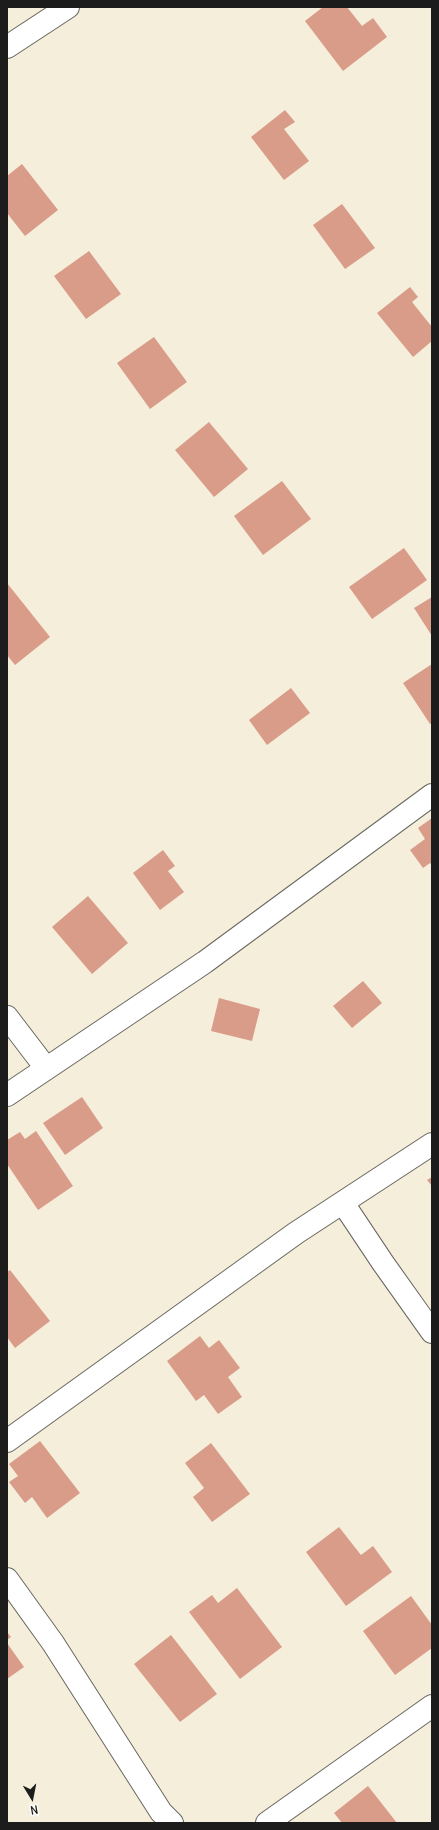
<!DOCTYPE html>
<html>
<head>
<meta charset="utf-8">
<style>
  body { margin:0 }
  #map { position:relative; width:439px; height:1830px; overflow:hidden; background:#f5eedb; font-family:Delius,sans-serif }
  canvas { display:block }
  .frame { position:absolute; inset:0; border:8px solid #1c1c1c; pointer-events:none }
  .north { position:absolute; left:12px; top:1778px; width:40px; height:40px; -webkit-text-stroke:3px #fdfcf7; paint-order:stroke; rotate:170deg; font-size:11px; font-weight:700; line-height:16px; text-align:center; color:#1c1c1c }
  .north::after { content:''; display:block; margin:auto; width:14px; height:18px; background:#1c1c1c; clip-path:polygon(50% 0,100% 100%,50% 72%,0 100%) }
</style>
</head>
<body>
<div id="map">
<canvas width="439" height="1830"></canvas>
<div class="frame"></div>
<div class="north">N</div>
</div>
<script>
const ctx = document.querySelector('canvas').getContext('2d');
ctx.lineJoin = 'round';
function paint(path, color) { ctx.fillStyle = color; ctx.fill(path, 'evenodd'); }
const shape = rows => new Path2D(rows.map(r => 'M' + r).join(''));
function trace(path, color, width, dash) { ctx.strokeStyle = color; ctx.lineWidth = width; ctx.lineCap = dash ? 'butt' : 'round'; ctx.setLineDash(dash || []); ctx.stroke(path); }
const building = shape([
  [323,7,347,7,362,26,373,18,387,37,343,71,305,21],
  [285,110,295,122,284,129,309,161,284,180,251,137],
  [22,164,58,210,25,236,7,213,7,176],
  [342,204,375,248,345,269,313,225],
  [89,251,121,294,86,319,54,276],
  [410,287,418,297,412,302,432,327,432,341,413,357,377,313],
  [154,337,187,382,150,409,117,363],
  [209,422,248,469,214,497,175,450],
  [282,481,311,519,263,555,234,516],
  [404,548,427,580,372,619,349,587],
  [7,583,50,637,15,665,7,655],
  [432,597,432,636,414,608],
  [432,664,432,723,430,724,403,683],
  [291,688,310,713,267,745,249,720],
  [432,818,432,866,430,863,423,868,410,850,425,839,418,828],
  [163,850,175,866,168,871,184,892,160,910,133,873],
  [88,896,128,943,92,974,52,927],
  [363,981,382,1003,352,1028,333,1006],
  [219,998,260,1009,252,1041,211,1031],
  [82,1097,103,1128,65,1155,43,1123],
  [36,1131,73,1186,38,1210,7,1164,7,1140,20,1132,25,1139],
  [432,1177,432,1186,427,1180],
  [10,1270,50,1321,15,1348,7,1337,7,1272],
  [200,1336,209,1348,219,1340,240,1368,228,1377,242,1397,218,1414,204,1395,196,1401,167,1361],
  [40,1441,80,1493,47,1518,32,1497,25,1503,9,1482,18,1476,9,1464],
  [211,1443,250,1494,212,1522,193,1497,204,1488,185,1463],
  [339,1527,361,1555,373,1546,392,1572,346,1606,306,1552],
  [237,1588,282,1647,240,1679,189,1612,212,1595,218,1603],
  [411,1596,432,1625,432,1648,395,1675,363,1631],
  [7,1632,11,1637,7,1640],
  [171,1635,217,1694,180,1722,134,1664],
  [7,1643,24,1667,7,1679],
  [368,1786,397,1823,342,1823,334,1813]
]);
const street = shape([
  [7,47,68,7],
  [7,1017,46,1068],
  [7,1095,205,962,432,795],
  [343,1203,383,1263,432,1332],
  [7,1441,296,1233,432,1144],
  [7,1579,53,1643,161,1812,172,1823],
  [267,1823,432,1706]
]);
paint(building, '#d89c89');
trace(street, '#68665f', 24);
trace(street, '#fff', 22);
</script>
</body>
</html>
